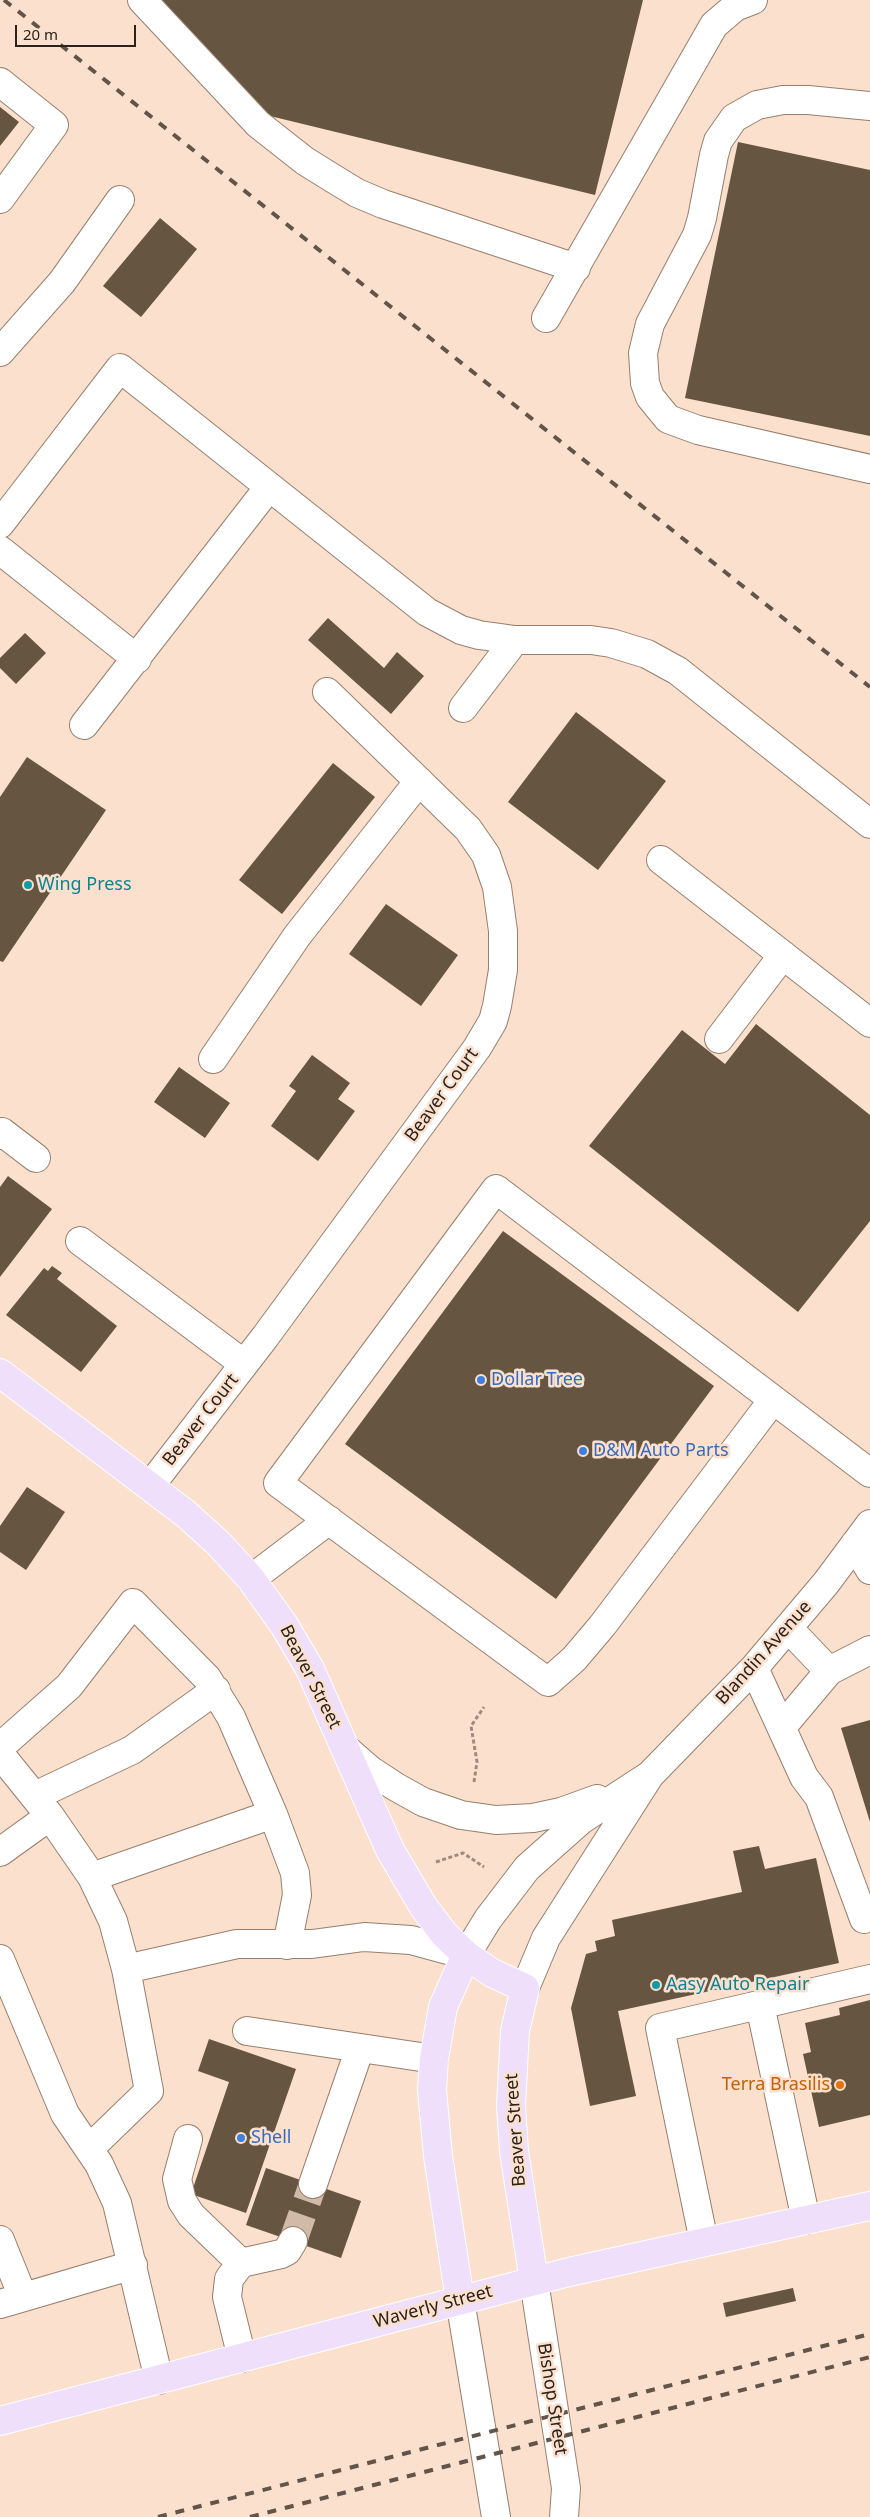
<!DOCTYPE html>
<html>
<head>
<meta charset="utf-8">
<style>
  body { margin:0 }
  #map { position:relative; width:870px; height:2517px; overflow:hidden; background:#fbe0cd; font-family:"Noto Sans",sans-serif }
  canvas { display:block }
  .scale { position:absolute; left:15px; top:25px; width:121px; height:22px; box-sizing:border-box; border:2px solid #2c221b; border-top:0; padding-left:6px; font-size:15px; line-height:18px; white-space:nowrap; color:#2c221b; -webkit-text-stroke:4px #fbe0cd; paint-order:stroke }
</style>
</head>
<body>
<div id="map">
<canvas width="870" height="2517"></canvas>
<div class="scale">20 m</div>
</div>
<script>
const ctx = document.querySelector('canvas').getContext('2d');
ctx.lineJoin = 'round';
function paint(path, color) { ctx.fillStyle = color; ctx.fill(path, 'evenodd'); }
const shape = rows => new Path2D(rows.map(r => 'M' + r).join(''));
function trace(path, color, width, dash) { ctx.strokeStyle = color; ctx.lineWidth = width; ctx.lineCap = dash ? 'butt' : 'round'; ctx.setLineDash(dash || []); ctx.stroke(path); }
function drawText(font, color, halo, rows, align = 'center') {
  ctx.font = font + ' "Noto Sans",sans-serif'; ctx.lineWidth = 5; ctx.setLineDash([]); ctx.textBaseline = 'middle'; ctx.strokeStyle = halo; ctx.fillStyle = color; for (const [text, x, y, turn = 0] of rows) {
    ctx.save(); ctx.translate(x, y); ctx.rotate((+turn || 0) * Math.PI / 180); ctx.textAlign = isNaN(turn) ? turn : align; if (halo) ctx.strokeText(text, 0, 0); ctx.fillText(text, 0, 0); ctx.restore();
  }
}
const building = shape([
  [162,0,643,0,595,195,270,116],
  [0,107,19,122,0,146],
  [738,142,870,170,870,436,685,398],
  [160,218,197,249,141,317,103,286],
  [328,618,384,668,397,652,424,676,391,714,308,640],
  [25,633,46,653,16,684,0,668,0,658],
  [576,712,666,781,598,870,508,802],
  [27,757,106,810,3,962,0,961,0,797],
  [333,763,375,797,282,914,239,880],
  [386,904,458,955,421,1006,349,954],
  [756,1024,870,1115,870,1221,798,1312,589,1146,682,1030,725,1064],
  [312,1055,350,1083,338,1099,355,1111,318,1161,271,1126,296,1091,289,1086],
  [179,1067,230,1103,205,1138,154,1102],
  [8,1176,52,1209,0,1277,0,1187],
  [503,1231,714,1386,556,1599,345,1444],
  [52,1266,62,1273,57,1279,117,1326,81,1372,6,1315,44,1268,48,1271],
  [27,1487,65,1512,26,1570,0,1552,0,1526],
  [870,1720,870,1822,841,1728],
  [759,1846,765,1869,816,1858,839,1963,618,2011,636,2096,590,2106,571,2008,586,1954,597,1951,595,1941,615,1936,612,1920,742,1892,733,1851],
  [870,2000,870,2115,819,2127,803,2054,811,2052,805,2023,840,2015,839,2008],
  [209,2039,296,2069,246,2213,191,2194,229,2082,198,2071],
  [266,2168,361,2201,341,2258,246,2225],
  [793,2288,796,2301,726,2317,723,2303]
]);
const minorTunnel = shape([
  [293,2241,313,2184]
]);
const path = shape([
  [474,1782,477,1762,471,1726,484,1707],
  [436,1862,463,1853,484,1867]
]);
const minor = shape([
  [142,0,258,124,305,161,334,179,357,193,383,204,576,268],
  [0,82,54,125,0,199],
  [870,106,808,100,783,100,757,105,734,118,718,141,714,155,702,218,697,235,650,324,643,353,645,383,650,397,668,419,698,430,870,469],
  [546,318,714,25,735,7,753,0],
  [0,352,62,282,120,200],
  [0,524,120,368,427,612,461,630,479,635,515,640,591,640,611,643,647,654,678,671,870,824],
  [0,550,137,659],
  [463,708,515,640],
  [84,725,269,487],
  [661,860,870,1023],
  [719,1039,783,955],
  [213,1059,297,936,419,781],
  [0,1135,2,1132,36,1158],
  [80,1241,244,1364],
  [773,1400,602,1626,574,1659,548,1682,278,1483,496,1189,870,1473],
  [150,1486,265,1337,477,1048,493,1021,497,1006,503,970,503,931,497,887,486,855,468,829,327,692],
  [855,1544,870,1570],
  [251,1579,329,1520],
  [788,1628,829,1671,870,1650],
  [754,1668,804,1777,819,1797,864,1919],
  [782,1727,829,1671],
  [0,1747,69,1686,133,1603,207,1678,231,1717,273,1814,295,1873,297,1895,287,1945],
  [346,1749,370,1770,396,1787,423,1802,461,1815,496,1820,533,1818,561,1812,597,1799],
  [0,1754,50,1816,92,1877,113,1921,126,1969,149,2091,89,2149],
  [35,1796,132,1750,216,1690],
  [0,1852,50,1816],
  [92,1877,273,1814],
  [0,1959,65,2114,99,2164,117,2203,159,2380],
  [126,1969,237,1944,312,1944,364,1937,411,1940,466,1955,488,1919,527,1868,581,1820,650,1775],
  [525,1988,546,1938,650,1775,754,1668,826,1583,870,1524],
  [760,2005,806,2220],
  [247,2031,434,2059],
  [188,2139,177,2179,182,2201,191,2215,241,2263],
  [313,2184,360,2048],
  [0,2240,23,2297],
  [704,2242,660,2028,870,1979],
  [534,2281,566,2488,564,2517],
  [460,2300,496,2517],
  [0,2304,133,2265],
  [242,2358,227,2297,229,2279,241,2263,281,2254,287,2251,293,2241]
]);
const major = shape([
  [0,1373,186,1514,219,1544,251,1579,284,1625,310,1669,390,1850,423,1906,444,1934,466,1955,492,1973,525,1988,515,2031,511,2106,514,2151,534,2281],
  [460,2300,438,2156,432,2090,434,2059,443,2007,466,1955],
  [0,2421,569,2272,870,2206]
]);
const rail = shape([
  [4,0,870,687],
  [158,2517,870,2334],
  [250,2517,870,2357]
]);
const markers = [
  [28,885,5,"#0f9aa8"],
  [481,1380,5,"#3f7fe0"],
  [583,1451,5,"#3f7fe0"],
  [656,1985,5,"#0f9aa8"],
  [840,2085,5,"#e8710a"],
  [241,2138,5,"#3f7fe0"]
];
const cultureNames = [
  ["Wing Press",38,885],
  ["Aasy Auto Repair",666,1985]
];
const streetNames = [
  ["Beaver Court",442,1095,-54],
  ["Beaver Court",201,1420,-52],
  ["Blandin Avenue",764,1653,-48],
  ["Beaver Street",310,1677,63],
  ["Beaver Street",516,2130,-94],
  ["Waverly Street",433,2307,-15],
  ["Bishop Street",552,2399,81]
];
const shopNames = [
  ["Dollar Tree",491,1380],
  ["D&M Auto Parts",593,1451],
  ["Shell",251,2138]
];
const foodNames = [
  ["Terra Brasilis",830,2085]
];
paint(building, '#665540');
trace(minorTunnel, '#d2baa9', 28, [28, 14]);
trace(minor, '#977f6e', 30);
trace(major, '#fff', 30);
trace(path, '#9f8b7e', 3, [4, 2.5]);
trace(minor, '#fff', 28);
trace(major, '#efdffb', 28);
trace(rail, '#63544a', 4, [9, 9]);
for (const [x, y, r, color] of markers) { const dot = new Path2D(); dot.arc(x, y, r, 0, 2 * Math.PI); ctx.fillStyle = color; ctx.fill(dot); trace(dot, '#fbe0cd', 2); }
drawText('18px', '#0d838f', '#fbe0cd', cultureNames, 'left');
drawText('18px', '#2c221b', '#fbe0cd', streetNames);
drawText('18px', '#366cbe', '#fbe0cd', shopNames, 'left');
drawText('18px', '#c56008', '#fbe0cd', foodNames, 'right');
</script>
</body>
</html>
